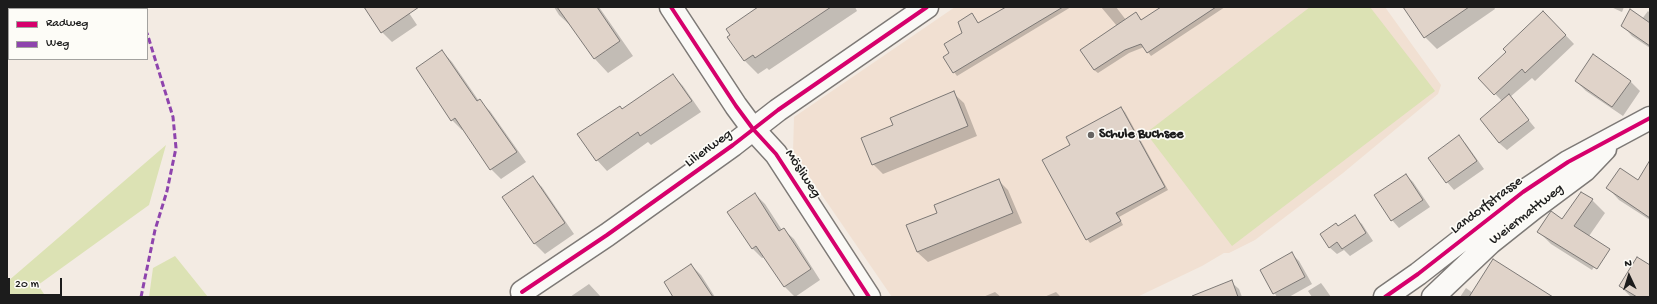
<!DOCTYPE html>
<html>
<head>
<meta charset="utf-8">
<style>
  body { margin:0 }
  #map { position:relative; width:1657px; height:304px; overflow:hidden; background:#f3ebe3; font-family:"Gochi Hand",sans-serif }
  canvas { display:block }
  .frame { position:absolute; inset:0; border:8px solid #1c1c1c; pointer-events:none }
  .legend { position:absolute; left:8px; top:8px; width:140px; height:52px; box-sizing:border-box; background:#fdfcf7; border:1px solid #a3a29f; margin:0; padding:5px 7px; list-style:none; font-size:12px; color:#1c1c1c }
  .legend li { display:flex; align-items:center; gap:8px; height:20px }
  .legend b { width:20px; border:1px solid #a3a29f }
  .north { position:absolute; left:1609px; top:256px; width:40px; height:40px; -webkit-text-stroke:3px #fdfcf7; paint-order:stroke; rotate:356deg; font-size:11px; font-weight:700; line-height:16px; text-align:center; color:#1c1c1c }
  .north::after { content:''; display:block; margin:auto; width:14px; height:18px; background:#1c1c1c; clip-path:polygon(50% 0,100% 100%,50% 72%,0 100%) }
  .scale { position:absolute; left:8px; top:278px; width:54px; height:18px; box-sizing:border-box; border:2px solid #1c1c1c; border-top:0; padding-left:5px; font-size:12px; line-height:14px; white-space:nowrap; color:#1c1c1c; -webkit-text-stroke:3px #fdfcf7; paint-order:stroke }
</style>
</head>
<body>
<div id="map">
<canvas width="1657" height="304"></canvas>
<div class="frame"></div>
<ul class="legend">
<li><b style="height:5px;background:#d6006c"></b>Radweg</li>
<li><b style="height:5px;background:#8e44ad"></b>Weg</li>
</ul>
<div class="north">N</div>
<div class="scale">20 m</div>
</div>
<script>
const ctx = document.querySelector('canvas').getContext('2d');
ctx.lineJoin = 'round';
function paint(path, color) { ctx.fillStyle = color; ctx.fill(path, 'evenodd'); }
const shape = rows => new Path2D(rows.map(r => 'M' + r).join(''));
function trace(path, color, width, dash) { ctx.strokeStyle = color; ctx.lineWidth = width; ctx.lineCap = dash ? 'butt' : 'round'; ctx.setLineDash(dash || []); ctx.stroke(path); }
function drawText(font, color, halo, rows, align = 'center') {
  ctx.font = font + ' "Gochi Hand",sans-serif'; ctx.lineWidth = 3.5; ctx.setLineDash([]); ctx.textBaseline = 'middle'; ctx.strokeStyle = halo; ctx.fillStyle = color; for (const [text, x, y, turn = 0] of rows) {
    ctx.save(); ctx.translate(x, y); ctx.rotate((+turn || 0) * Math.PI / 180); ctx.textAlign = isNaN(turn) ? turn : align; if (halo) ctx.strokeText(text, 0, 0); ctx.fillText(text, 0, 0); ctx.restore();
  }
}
const built = shape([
  [955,7,1385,7,1441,85,1438,94,1343,173,1255,240,1229,253,1224,253,1202,266,1137,297,892,297,793,153,794,117]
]);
const green = shape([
  [1310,7,1370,7,1435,91,1232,246,1146,133],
  [166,145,149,205,38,285,46,297,7,297,7,282],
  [175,256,208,297,149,297,153,268]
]);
const shadow = shape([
  [365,7,405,7,417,25,392,42,382,32],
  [554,7,599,7,633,56,608,73,595,59,573,28,559,15],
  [760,7,855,7,857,11,769,70,767,68,758,74,745,61,729,37],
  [1008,7,1071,7,957,76,954,72,950,53,964,33,972,14,979,24],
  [1101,7,1116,7,1126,20,1136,14,1142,21,1163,7,1225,7,1151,56,1144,47,1129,53,1098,73,1094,70,1117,26],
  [1404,7,1494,7,1495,9,1437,49,1425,37],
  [1611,7,1624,7,1622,12],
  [1648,11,1650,13,1650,48,1632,36,1622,25,1642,19],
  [1552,21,1574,44,1535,81,1532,78,1510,97,1535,128,1507,150,1499,143,1502,101,1480,78],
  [442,51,452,62,479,101,490,111,526,162,501,179,491,169,463,129,462,130,452,120],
  [673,75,683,86,701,112,651,145,648,142,607,171,597,160,622,110],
  [1576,81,1630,81,1640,91,1623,116,1586,91],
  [953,93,964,103,977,136,883,174,873,164,894,126],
  [1121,108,1125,112,1168,190,1119,217,1123,225,1090,243,1087,239,1071,145],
  [1459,137,1466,144,1484,169,1454,190,1447,182,1429,158],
  [1650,162,1650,220,1619,200,1608,188,1638,182],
  [1406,175,1413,182,1430,207,1399,228,1392,220],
  [532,177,542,187,574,234,545,254,535,244,503,197],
  [998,180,1008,190,1022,223,928,262,917,252,938,213],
  [755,194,765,204,782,230,783,229,794,239,820,280,795,297,785,287,765,257,762,258,752,248],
  [1592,200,1605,213,1589,236,1604,251,1592,270,1551,244,1538,231,1563,220],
  [1354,217,1362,224,1373,241,1350,256,1344,250,1337,254,1329,247,1339,227],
  [1292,254,1299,261,1312,284,1289,297,1277,297,1261,270],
  [691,265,701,275,715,297,675,297],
  [1650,266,1650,297,1631,297,1620,286],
  [1231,282,1239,289,1242,297,1197,297],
  [1321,283,1324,287,1331,297,1312,297,1308,291],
  [589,284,601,297,570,297],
  [1466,288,1473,293,1551,297,1460,297],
  [995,292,1001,297,983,297],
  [1056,292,1061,297,1044,297]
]);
const building = shape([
  [364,7,419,7,381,33,364,7],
  [557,7,597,7,620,41,594,59,557,7],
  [758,7,831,7,755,58,753,55,744,61,727,37,730,35,726,29,758,7],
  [1006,7,1063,7,953,73,943,57,949,53,944,44,962,33,958,22,972,13,978,23,1006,7],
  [1161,7,1216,7,1147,53,1141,44,1125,50,1094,70,1080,50,1136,12,1141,20,1161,7],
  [1403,7,1469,7,1424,38,1403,7],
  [1630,9,1650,23,1650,46,1621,26,1630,9],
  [1543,11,1566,35,1525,73,1522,69,1494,95,1478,78,1506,52,1503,49,1543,11],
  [442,50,477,101,480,99,517,152,490,170,455,118,451,121,416,68,442,50],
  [1593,54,1631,81,1612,107,1575,81,1593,54],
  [673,74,692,101,640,136,638,132,596,161,577,134,620,106,622,109,673,74],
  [954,91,968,126,872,165,861,138,893,125,890,118,954,91],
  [1509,94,1529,120,1499,143,1480,119,1509,94],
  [1121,107,1165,187,1116,213,1121,221,1086,240,1042,160,1070,145,1066,137,1121,107],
  [1459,135,1477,161,1446,183,1428,158,1459,135],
  [1650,160,1650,218,1606,188,1620,168,1638,180,1650,160],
  [1406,174,1423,200,1391,221,1374,195,1406,174],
  [533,176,565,223,534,244,502,197,533,176],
  [999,179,1013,213,917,252,906,225,937,213,934,205,999,179],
  [1581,192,1593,199,1574,226,1610,249,1597,269,1537,232,1551,211,1562,219,1581,192],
  [755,193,779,231,784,228,811,269,784,287,756,246,752,249,727,212,755,193],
  [1355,215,1366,233,1342,249,1337,242,1329,248,1320,234,1336,223,1338,226,1355,215],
  [1292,252,1305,277,1273,294,1260,270,1292,252],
  [1637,257,1650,265,1650,297,1637,297,1619,286,1637,257],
  [1493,259,1553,297,1469,297,1493,259],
  [691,264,713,297,673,297,664,282,691,264],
  [1232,280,1238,297,1192,297,1192,296,1232,280]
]);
const minor = shape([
  [671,7,736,106,753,129,776,154,869,297],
  [522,292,607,235,733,145,778,110,927,7],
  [1385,297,1418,274,1523,192,1568,162,1650,118],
  [1433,297,1490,243,1534,208,1585,170,1605,149]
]);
const quiet = shape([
  [139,7,140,9],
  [141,297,155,230,167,191,176,148,173,117,147,33]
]);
const cycleway = shape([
  [671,7,736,106,753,129,776,154,869,297],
  [522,292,607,235,733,145,778,110,927,7],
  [1385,297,1418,274,1523,192,1568,162,1650,118]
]);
const markers = [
  [1091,135,4,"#676462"]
];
const poiNames = [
  ["Schule Buchsee",1099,135]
];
const streetNames = [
  ["Lilienweg",709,149,-36],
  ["Mösliweg",802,174,57],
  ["Landorfstrasse",1487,206,-37],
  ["Weiermattweg",1527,215,-38]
];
paint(built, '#f1e0d2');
paint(green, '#dce2b4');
paint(shadow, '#0003');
paint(building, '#e0d3c9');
trace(building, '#7d7976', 1);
trace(minor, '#7d7976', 25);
trace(minor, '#faf9f6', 22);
trace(quiet, '#8e44ad', 3, [6, 3]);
trace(cycleway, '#d6006c', 4);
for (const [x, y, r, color] of markers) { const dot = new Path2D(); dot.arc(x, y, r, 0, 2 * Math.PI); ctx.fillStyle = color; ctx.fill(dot); trace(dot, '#fdfcf7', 1.5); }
drawText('bold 14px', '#1c1c1c', '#fdfcf7', poiNames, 'left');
drawText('14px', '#1c1c1c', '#fdfcf7', streetNames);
</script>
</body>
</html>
